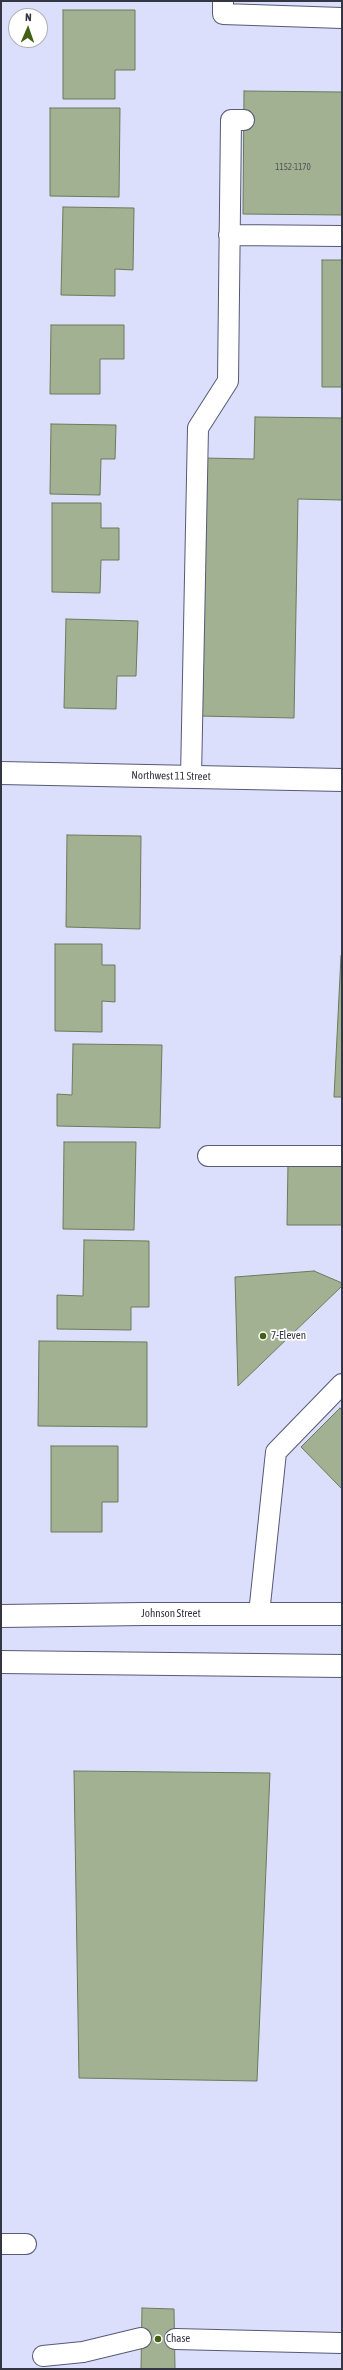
<!DOCTYPE html>
<html>
<head>
<meta charset="utf-8">
<style>
  body { margin:0 }
  #map { position:relative; width:343px; height:2370px; overflow:hidden; background:#dcdffb; font-family:"Asap Condensed",sans-serif }
  canvas { display:block }
  .frame { position:absolute; inset:0; border:2px solid #353643; pointer-events:none }
  .north { position:absolute; left:8px; top:8px; width:40px; height:40px; box-sizing:border-box; background:#fff; border:1px solid #aeafb4; border-radius:50%; rotate:2deg; font-size:11px; font-weight:700; line-height:16px; text-align:center; color:#353643 }
  .north::after { content:''; display:block; margin:auto; width:14px; height:18px; background:#426115; clip-path:polygon(50% 0,100% 100%,50% 72%,0 100%) }
</style>
</head>
<body>
<div id="map">
<canvas width="343" height="2370"></canvas>
<div class="frame"></div>
<div class="north">N</div>
</div>
<script>
const ctx = document.querySelector('canvas').getContext('2d');
ctx.lineJoin = 'round';
function paint(path, color) { ctx.fillStyle = color; ctx.fill(path, 'evenodd'); }
const shape = rows => new Path2D(rows.map(r => 'M' + r).join(''));
function trace(path, color, width, dash) { ctx.strokeStyle = color; ctx.lineWidth = width; ctx.lineCap = dash ? 'butt' : 'round'; ctx.setLineDash(dash || []); ctx.stroke(path); }
function drawText(font, color, halo, rows, align = 'center') {
  ctx.font = font + ' "Asap Condensed",sans-serif'; ctx.lineWidth = 3.5; ctx.setLineDash([]); ctx.textBaseline = 'middle'; ctx.strokeStyle = halo; ctx.fillStyle = color; for (const [text, x, y, turn = 0] of rows) {
    ctx.save(); ctx.translate(x, y); ctx.rotate((+turn || 0) * Math.PI / 180); ctx.textAlign = isNaN(turn) ? turn : align; if (halo) ctx.strokeText(text, 0, 0); ctx.fillText(text, 0, 0); ctx.restore();
  }
}
const building = shape([
  [63,10,135,10,135,70,115,70,115,99,63,99,63,10],
  [244,91,342,92,342,215,243,214,244,91],
  [50,108,120,108,119,197,50,196,50,108],
  [63,207,134,208,133,270,115,269,115,296,61,295,63,207],
  [322,260,342,260,342,387,322,387,322,260],
  [51,325,124,325,124,359,100,359,100,394,50,394,51,325],
  [255,417,342,418,342,500,298,499,294,718,199,716,203,458,254,459,255,417],
  [51,424,116,425,115,459,101,459,100,495,50,494,51,424],
  [52,503,101,503,101,528,119,528,119,560,101,560,100,593,52,592,52,503],
  [66,619,138,621,136,676,117,676,116,709,64,708,66,619],
  [67,835,141,836,140,929,66,927,67,835],
  [55,944,102,944,102,965,115,965,115,1002,102,1001,102,1032,55,1031,55,944],
  [341,956,342,956,342,1097,334,1097,341,956],
  [73,1044,162,1045,160,1128,57,1126,57,1094,72,1095,73,1044],
  [64,1142,136,1142,134,1230,63,1229,64,1142],
  [288,1163,342,1164,342,1225,287,1225,288,1163],
  [84,1240,149,1241,149,1307,131,1307,131,1330,57,1329,57,1295,83,1296,84,1240],
  [314,1271,342,1283,342,1286,238,1386,235,1277,314,1271],
  [39,1341,147,1342,147,1427,38,1426,39,1341],
  [340,1408,342,1410,342,1489,301,1447,340,1408],
  [51,1446,118,1446,118,1502,102,1502,102,1532,51,1532,51,1446],
  [74,1771,270,1773,257,2081,79,2078,74,1771],
  [142,2308,174,2309,175,2369,141,2369,142,2308]
]);
const service = shape([
  [223,1,223,14,342,18],
  [229,235,342,236],
  [191,777,198,428,228,381,231,120,244,120],
  [208,1156,342,1156],
  [259,1614,276,1452,342,1384],
  [1,2244,26,2244],
  [175,2339,341,2343],
  [43,2356,83,2352,141,2338]
]);
const minor = shape([
  [1,773,342,780]
]);
const tertiary = shape([
  [1,1616,144,1614,342,1614],
  [1,1662,342,1666]
]);
const markers = [
  [263,1336,4,"#426115"],
  [158,2339,4,"#426115"]
];
const numberNames = [
  ["1152-1170",293,167]
];
const streetNames = [
  ["Northwest 11 Street",171,776,1],
  ["Johnson Street",171,1614]
];
const poiNames = [
  ["7-Eleven",271,1336],
  ["Chase",166,2339]
];
paint(building, '#a1b192');
trace(building, '#6b7a5d', 1);
trace(service, '#575977', 22);
trace(minor, '#575977', 24);
trace(tertiary, '#575977', 24);
trace(service, '#fff', 20);
trace(minor, '#fff', 22);
trace(tertiary, '#fff', 22);
for (const [x, y, r, color] of markers) { const dot = new Path2D(); dot.arc(x, y, r, 0, 2 * Math.PI); ctx.fillStyle = color; ctx.fill(dot); trace(dot, '#fff', 1.5); }
drawText('9px', '#505557', null, numberNames);
drawText('11px', '#353643', '#fff', streetNames);
drawText('11px', '#353643', '#fff', poiNames, 'left');
</script>
</body>
</html>
